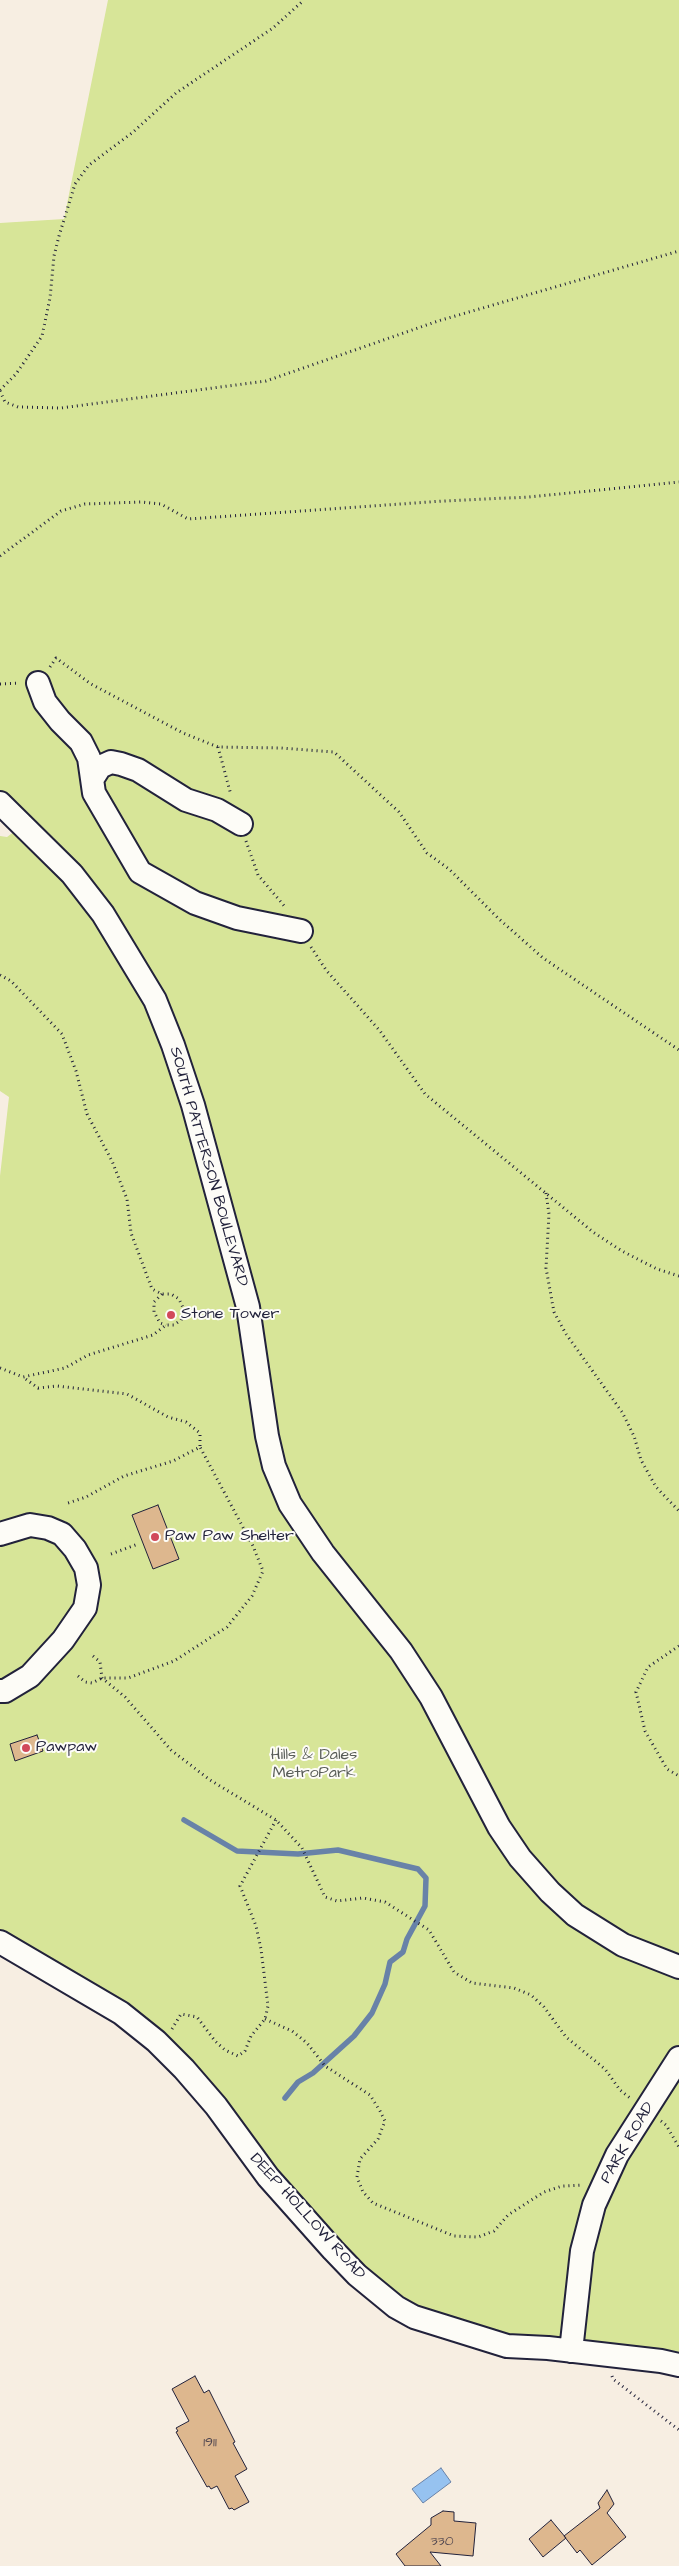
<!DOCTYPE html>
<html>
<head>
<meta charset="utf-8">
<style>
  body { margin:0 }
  canvas { display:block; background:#f7eee2 }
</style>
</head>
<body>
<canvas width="679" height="2566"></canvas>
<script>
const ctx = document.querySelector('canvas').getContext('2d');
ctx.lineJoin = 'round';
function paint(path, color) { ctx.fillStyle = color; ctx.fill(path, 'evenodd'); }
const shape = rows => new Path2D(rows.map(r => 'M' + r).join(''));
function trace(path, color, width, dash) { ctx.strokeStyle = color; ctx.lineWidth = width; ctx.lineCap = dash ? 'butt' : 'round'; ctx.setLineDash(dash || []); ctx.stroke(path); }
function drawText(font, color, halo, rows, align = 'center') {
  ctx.font = font + ' "Architects Daughter",sans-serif'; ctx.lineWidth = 4; ctx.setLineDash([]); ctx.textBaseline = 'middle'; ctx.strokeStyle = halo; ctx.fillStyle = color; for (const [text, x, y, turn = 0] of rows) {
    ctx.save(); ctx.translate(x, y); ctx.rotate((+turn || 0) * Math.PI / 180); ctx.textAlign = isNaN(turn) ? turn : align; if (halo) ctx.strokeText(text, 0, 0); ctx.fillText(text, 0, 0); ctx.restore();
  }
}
const green = shape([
  [108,0,679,0,679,2365,548,2348,396,2307,184,2069,0,1942,0,1176,9,1097,0,1091,0,836,7,837,23,825,0,803,0,223,64,219]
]);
const water = shape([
  [441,2468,451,2482,423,2503,412,2489,441,2468]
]);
const stream = shape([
  [184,1820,237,1851,298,1854,338,1850,418,1869,426,1878,425,1906,407,1939,403,1952,390,1962,385,1984,372,2013,354,2036,313,2073,298,2082,285,2098]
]);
const building = shape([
  [158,1505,179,1559,153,1569,132,1515,158,1505],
  [37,1735,43,1751,15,1761,10,1744,37,1735],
  [195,2376,204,2393,209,2390,235,2442,233,2443,247,2469,235,2476,249,2502,234,2510,232,2508,229,2509,217,2486,211,2489,209,2486,207,2487,176,2432,178,2431,176,2428,189,2421,172,2389,195,2376],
  [607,2490,614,2504,607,2513,626,2537,592,2565,580,2550,577,2553,564,2536,600,2508,598,2503,607,2490],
  [443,2511,454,2512,454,2521,476,2523,473,2556,430,2552,441,2566,405,2566,396,2554,431,2525,431,2518,443,2511],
  [551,2520,566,2538,543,2557,529,2539,551,2520]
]);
const path = shape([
  [0,390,16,374,42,336,50,298,54,256,59,236,75,184,89,165,132,133,176,93,273,28,304,0],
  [0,391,5,402,18,407,61,408,266,381,438,321,679,251],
  [0,556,61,511,85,504,141,502,161,504,188,519,443,501,529,497,679,482],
  [50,667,56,658,91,684,183,733,218,747,281,748,334,752,399,812,427,853,449,869,499,919,543,958,679,1050],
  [0,684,19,683],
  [218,747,231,795],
  [246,841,258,875,286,908],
  [311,947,326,970,380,1031,425,1094,593,1232,622,1251,657,1269,679,1276],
  [0,975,11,981,62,1034,76,1071,87,1114,112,1161,127,1199,131,1233,152,1289,162,1294,171,1294,179,1299,185,1312,181,1320,174,1325,166,1325,153,1335,88,1355,65,1368,23,1377,38,1388,57,1386,127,1394,168,1417,186,1422,200,1433,200,1447,173,1461,124,1476,86,1497,65,1504],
  [546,1193,549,1214,546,1268,554,1312,566,1334,622,1412,634,1436,641,1460,656,1487,679,1511],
  [162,1294,154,1302,154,1312,160,1323,166,1325],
  [0,1368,23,1377],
  [111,1554,138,1544],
  [679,1646,648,1667,636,1692,645,1731,667,1769,679,1776],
  [93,1656,100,1662,102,1678,125,1697,171,1750,210,1780,276,1820,302,1848,325,1897,337,1901,363,1898,385,1902,429,1930,454,1972,472,1983,514,1988,531,1995,544,2007,566,2037,605,2069,620,2090,630,2098],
  [78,1676,85,1682,92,1683,102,1678,128,1678,174,1661,227,1627,252,1596,263,1571,253,1546,200,1447],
  [265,2019,292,2031,307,2043,325,2066,370,2095,380,2111,385,2121,378,2139,360,2159,357,2177,363,2192,373,2203,454,2236,478,2237,494,2231,508,2215,544,2192,562,2186,582,2185],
  [172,2029,181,2014,197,2017,215,2041,225,2050,238,2056,245,2051,251,2036,265,2019,268,2006,261,1949,256,1926,240,1886,276,1820],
  [661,2121,666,2125,679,2147],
  [612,2376,613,2379,679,2430]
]);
const minor = shape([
  [38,683,45,702,60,721,81,742,89,758,94,793,140,872,195,903,237,918,301,931],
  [93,778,100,767,111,762,121,764,138,770,186,800,217,810,241,824],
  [0,803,72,874,103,914,155,1000,173,1045,193,1105,248,1307,267,1436,274,1466,290,1504,323,1553,401,1651,431,1697,499,1827,520,1858,550,1892,575,1915,623,1945,679,1967],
  [0,1534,30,1525,48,1528,62,1534,75,1549,86,1568,89,1585,85,1608,63,1640,30,1676,5,1691,0,1691],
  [0,1942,121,2013,156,2041,184,2069,216,2106,268,2177,333,2250,357,2275,396,2307,414,2317,507,2346,548,2348,661,2361,679,2365],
  [571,2351,582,2251,594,2205,617,2155,679,2058]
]);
const markers = [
  [171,1315,5,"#d1495b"],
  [155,1537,5,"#d1495b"],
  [26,1748,5,"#d1495b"]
];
const numberNames = [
  ["1911",210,2443],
  ["330",442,2542]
];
const streetNames = [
  ["SOUTH PATTERSON BOULEVARD",208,1167,74],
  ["PARK ROAD",628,2143,-60],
  ["DEEP HOLLOW ROAD",307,2217,48]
];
const poiNames = [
  ["Stone Tower",181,1315],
  ["Paw Paw Shelter",165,1537],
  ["Pawpaw",36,1748]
];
const parkNames = [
  ["Hills & Dales",314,1756],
  ["MetroPark",314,1774]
];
paint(green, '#d7e598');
paint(water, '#96c2f0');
trace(water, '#6882a8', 1);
trace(stream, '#6882a8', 5.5);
paint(building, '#ddb78e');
trace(building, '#22223b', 1);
trace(minor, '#22223b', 26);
trace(path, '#22223b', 3, [1, 4]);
trace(minor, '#fdfcf7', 22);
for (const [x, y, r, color] of markers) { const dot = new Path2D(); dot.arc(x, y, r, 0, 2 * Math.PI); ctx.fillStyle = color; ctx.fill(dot); trace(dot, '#fdfcf7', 2); }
drawText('14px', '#514750', null, numberNames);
drawText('16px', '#22223b', '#fdfcf7', streetNames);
drawText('16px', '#22223b', '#fdfcf7', poiNames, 'left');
drawText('16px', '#585c57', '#fdfcf7', parkNames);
</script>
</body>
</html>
